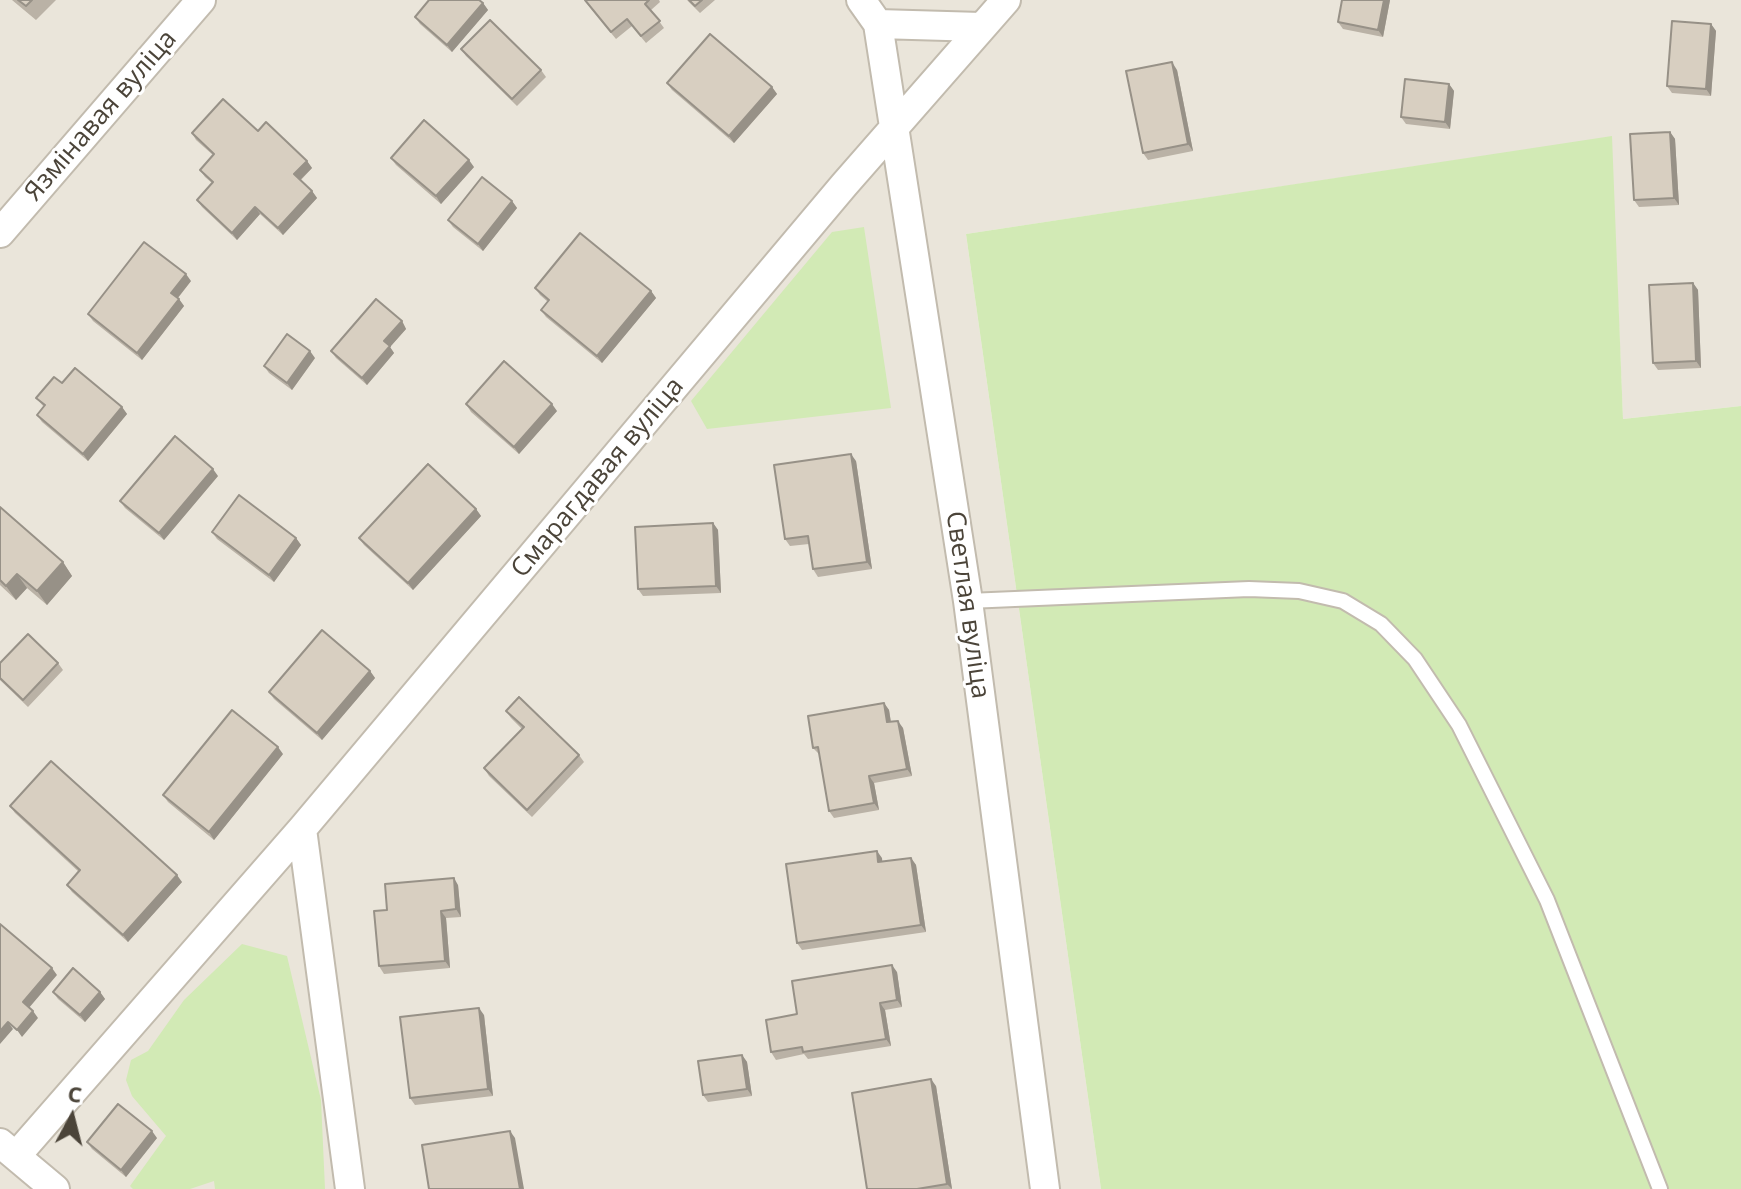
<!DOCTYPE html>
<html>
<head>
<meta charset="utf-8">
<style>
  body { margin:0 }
  #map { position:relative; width:1741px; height:1189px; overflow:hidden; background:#f6f3ec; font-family:"Open Sans",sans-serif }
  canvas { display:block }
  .north { position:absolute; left:32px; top:1077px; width:80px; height:80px; -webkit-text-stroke:6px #fff; paint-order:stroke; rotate:7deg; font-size:22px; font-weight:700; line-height:32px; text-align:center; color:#4b4439 }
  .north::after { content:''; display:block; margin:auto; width:28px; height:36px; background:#4b4439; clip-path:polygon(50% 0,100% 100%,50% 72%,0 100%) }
</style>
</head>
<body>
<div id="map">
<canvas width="1741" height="1189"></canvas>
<div class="north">С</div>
</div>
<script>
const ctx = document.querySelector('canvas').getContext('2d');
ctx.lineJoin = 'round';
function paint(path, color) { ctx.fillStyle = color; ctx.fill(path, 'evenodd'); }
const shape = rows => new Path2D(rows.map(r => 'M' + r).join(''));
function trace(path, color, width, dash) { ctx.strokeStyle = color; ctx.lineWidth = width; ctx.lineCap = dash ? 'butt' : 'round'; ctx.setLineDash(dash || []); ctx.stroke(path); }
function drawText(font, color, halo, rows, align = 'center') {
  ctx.font = font + ' "Open Sans",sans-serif'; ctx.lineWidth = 6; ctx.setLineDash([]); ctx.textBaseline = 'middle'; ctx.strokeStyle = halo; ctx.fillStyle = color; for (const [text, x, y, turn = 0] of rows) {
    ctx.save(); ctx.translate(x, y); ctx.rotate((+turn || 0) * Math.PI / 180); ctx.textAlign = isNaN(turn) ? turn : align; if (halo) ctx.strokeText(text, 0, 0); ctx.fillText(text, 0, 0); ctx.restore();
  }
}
const residential = shape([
  [0,0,1741,0,1741,406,1623,419,1611,137,966,234,1101,1189,0,1189]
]);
const green = shape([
  [1612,136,1623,419,1741,406,1741,1189,1101,1189,966,234],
  [864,227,891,408,707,429,691,401,832,232],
  [242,944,287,956,321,1100,325,1189,215,1189,214,1181,190,1189,133,1189,130,1186,166,1136,132,1096,126,1080,131,1060,148,1051,184,1000]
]);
const service = shape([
  [968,601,1249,589,1299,591,1343,601,1381,624,1415,659,1459,725,1547,900,1660,1189]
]);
const minor = shape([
  [861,0,878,24,968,601,1045,1189],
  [878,24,981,27],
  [0,233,201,0],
  [302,829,350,1189],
  [0,1143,55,1189],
  [16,1156,302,829,844,185,1006,0]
]);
const wall = shape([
  [12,0,56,0,36,20],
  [584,0,659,0,660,2,651,10,664,28,646,43,632,26,616,39],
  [687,0,715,0,700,13],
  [1390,0,1383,37,1343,29,1338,22],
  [483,3,488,10,452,52,420,24,415,17],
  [1711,24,1716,31,1711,96,1672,93,1667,86],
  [461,49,541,70,546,77,517,106,466,56],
  [1177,70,1193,151,1148,160,1143,153],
  [667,83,772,87,777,94,734,143,672,90],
  [1449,84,1454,91,1450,129,1406,124,1401,117],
  [258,131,307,161,312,168,301,180,312,191,317,198,283,235,260,214,237,240,202,207,197,200,212,183,205,177,200,170,213,155,196,140,192,133],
  [1670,132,1675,139,1679,205,1639,207,1634,200],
  [391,158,474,167,441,204,396,165],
  [512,201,517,208,483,251,453,227,448,220],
  [191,281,178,298,184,306,142,360,93,321,88,314],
  [1693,283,1698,290,1701,368,1658,370,1653,363],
  [535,288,651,291,656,298,602,363,546,317,541,310,548,302,540,295],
  [402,321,406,329,390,347,394,353,367,385,336,358,331,351],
  [315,358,292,390,269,373,264,366],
  [62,383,122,407,127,414,88,461,42,422,37,415,44,407,36,398],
  [466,404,557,411,519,454,471,412],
  [856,461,872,569,818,577,813,569,809,544,790,546,785,539],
  [218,476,164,540,125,508,120,501],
  [0,507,63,562,72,576,47,605,27,588,16,600,0,585],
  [476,509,481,516,413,590,364,545,359,538],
  [713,523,718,530,721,593,643,596,638,589],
  [212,532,296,538,301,545,274,582,217,539],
  [0,663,58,663,63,670,28,707,0,680],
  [370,671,375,678,322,740,274,699,269,692],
  [884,703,889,710,891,722,903,728,912,776,874,783,879,810,834,818,829,811,820,755,813,748],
  [506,711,579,755,584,762,532,817,489,776,484,768,522,729,511,718],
  [283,754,214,840,168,802,163,795],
  [10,806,182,882,128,942,72,892,67,885,79,872,15,813],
  [882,858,882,862,911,858,916,865,926,932,802,950,797,943],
  [458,885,461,917,446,918,450,968,384,974,379,966,387,910],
  [897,972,902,1007,885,1010,891,1046,808,1059,804,1054,776,1060,771,1052,797,1014],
  [53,992,100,992,105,999,85,1022,58,999],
  [484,1015,493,1096,415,1105,410,1098],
  [742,1055,747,1062,752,1096,708,1102,703,1095],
  [936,1086,952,1189,867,1189],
  [157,1138,126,1177,92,1149,87,1142]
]);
const shadedWall = shape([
  [1384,0,1390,0,1383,37,1378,30],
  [483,3,488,10,452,52,447,45],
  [1711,24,1716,31,1711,96,1706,89],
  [1172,62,1177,70,1193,151,1188,144],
  [1449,84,1454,91,1450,129,1445,122],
  [772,87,777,94,734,143,729,136],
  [1670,132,1675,139,1679,205,1674,198],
  [469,160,474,167,441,204,436,196],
  [307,161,312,168,299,181,294,174],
  [312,191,317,198,283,235,278,228],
  [512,201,517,208,483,251,478,244],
  [255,207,260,214,237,240,232,233],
  [186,274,191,281,176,300,171,293],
  [1693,283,1698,290,1701,368,1696,361],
  [651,291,656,298,602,363,597,356],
  [179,299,184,306,142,360,137,353],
  [402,321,406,329,390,347,394,353,367,385,362,378,384,341],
  [310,351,315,358,292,390,287,383],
  [552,404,557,411,519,454,514,447],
  [122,407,127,414,88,461,83,454],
  [851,454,856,461,872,569,867,562],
  [213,469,218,476,164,540,159,533],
  [476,509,481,516,413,590,408,583],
  [713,523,718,530,721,593,716,586],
  [296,538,301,545,274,582,269,575],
  [63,562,72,576,47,605,37,591],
  [17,574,27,588,16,600,6,586],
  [370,671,375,678,322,740,317,733],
  [884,703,889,710,892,730,887,722],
  [898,721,903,728,912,776,907,769],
  [278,747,283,754,214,840,209,832],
  [869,776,874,783,879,810,874,803],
  [877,851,882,858,883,869,878,862],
  [911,858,916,865,926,932,921,925],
  [177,875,182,882,128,942,123,935],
  [454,878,458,885,461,917,456,909],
  [441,911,446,918,450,968,445,961],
  [892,965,897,972,902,1007,897,1000],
  [52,968,57,975,28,1009,23,1002],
  [100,992,105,999,85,1022,80,1015],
  [880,1003,885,1010,891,1046,886,1039],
  [479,1008,484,1015,493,1096,488,1089],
  [33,1011,38,1018,22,1037,17,1030],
  [8,1022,13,1029,0,1044,0,1031],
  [742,1055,747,1062,752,1096,747,1089],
  [931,1079,936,1086,952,1189,947,1184],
  [152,1131,157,1138,126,1177,121,1170],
  [510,1131,515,1138,524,1189,520,1189]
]);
const building = shape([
  [18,0,32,0,26,6,18,0],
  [429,0,479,0,483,3,447,45,415,17,429,0],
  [585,0,649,0,645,4,660,21,641,36,627,19,611,32,585,0],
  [689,0,702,0,695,6,689,0],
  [1342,0,1384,0,1378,30,1338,22,1342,0],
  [490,20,541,70,512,99,461,49,490,20],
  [1672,21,1711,24,1706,89,1667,86,1672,21],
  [710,34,772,87,729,136,667,83,710,34],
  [1172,62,1188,144,1143,153,1126,71,1172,62],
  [1405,79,1449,84,1445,122,1401,117,1405,79],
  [223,99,258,131,266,122,307,161,294,174,312,191,278,228,255,207,232,233,197,200,213,182,200,170,214,154,192,133,223,99],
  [424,120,469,160,436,196,391,158,424,120],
  [1670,132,1674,198,1634,200,1630,134,1670,132],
  [482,177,512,201,478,244,448,220,482,177],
  [580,233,651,291,597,356,541,310,549,300,535,288,580,233],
  [144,242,186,274,171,293,179,299,137,353,88,314,144,242],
  [1693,283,1696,361,1653,363,1649,285,1693,283],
  [376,299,402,321,384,341,390,346,362,378,331,351,376,299],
  [287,334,310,351,287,383,264,366,287,334],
  [504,361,552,404,514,447,466,404,504,361],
  [75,368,122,407,83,454,37,415,45,405,36,398,54,377,62,383,75,368],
  [175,436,213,469,159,533,120,501,175,436],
  [851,454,867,562,813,569,808,536,785,539,774,465,851,454],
  [428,464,476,509,408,583,359,538,428,464],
  [239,495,296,538,269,575,212,532,239,495],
  [0,507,63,562,37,591,17,574,6,586,0,580,0,507],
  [713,523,716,586,638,589,635,527,713,523],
  [322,630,370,671,317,733,269,692,322,630],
  [28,634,58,663,23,700,0,678,0,663,28,634],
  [519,697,579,755,527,810,484,768,524,727,506,711,519,697],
  [884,703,887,722,898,721,907,769,869,776,874,803,829,811,818,747,813,748,808,716,884,703],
  [232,710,278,747,209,832,163,795,232,710],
  [51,761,177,875,123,935,67,885,80,870,10,806,51,761],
  [877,851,878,862,911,858,921,925,797,943,786,864,877,851],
  [454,878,456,909,441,911,445,961,379,966,374,911,387,910,385,884,454,878],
  [0,924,52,968,23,1002,33,1011,17,1030,8,1022,0,1031,0,924],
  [892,965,897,1000,880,1003,886,1039,803,1052,802,1047,771,1052,766,1020,797,1014,792,981,892,965],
  [73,968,100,992,80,1015,53,992,73,968],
  [479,1008,488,1089,410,1098,400,1017,479,1008],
  [742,1055,747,1089,703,1095,698,1061,742,1055],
  [931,1079,947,1184,917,1189,867,1189,852,1093,931,1079],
  [118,1104,152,1131,121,1170,87,1142,118,1104],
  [510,1131,520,1189,429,1189,422,1145,510,1131]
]);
const streetNames = [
  ["Язмінавая вуліца",101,116,-49],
  ["Смарагдавая вуліца",598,478,-50],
  ["Светлая вуліца",967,605,82]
];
paint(residential, '#eae5da');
paint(green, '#d2eab5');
trace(service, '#c2bbae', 18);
trace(minor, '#c2bbae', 32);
trace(service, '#fff', 14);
trace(minor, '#fff', 28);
paint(wall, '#bab2a6');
paint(shadedWall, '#979187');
paint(building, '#d8cfc1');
trace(building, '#979187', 2);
drawText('26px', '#4b4439', '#fff', streetNames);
</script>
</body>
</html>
